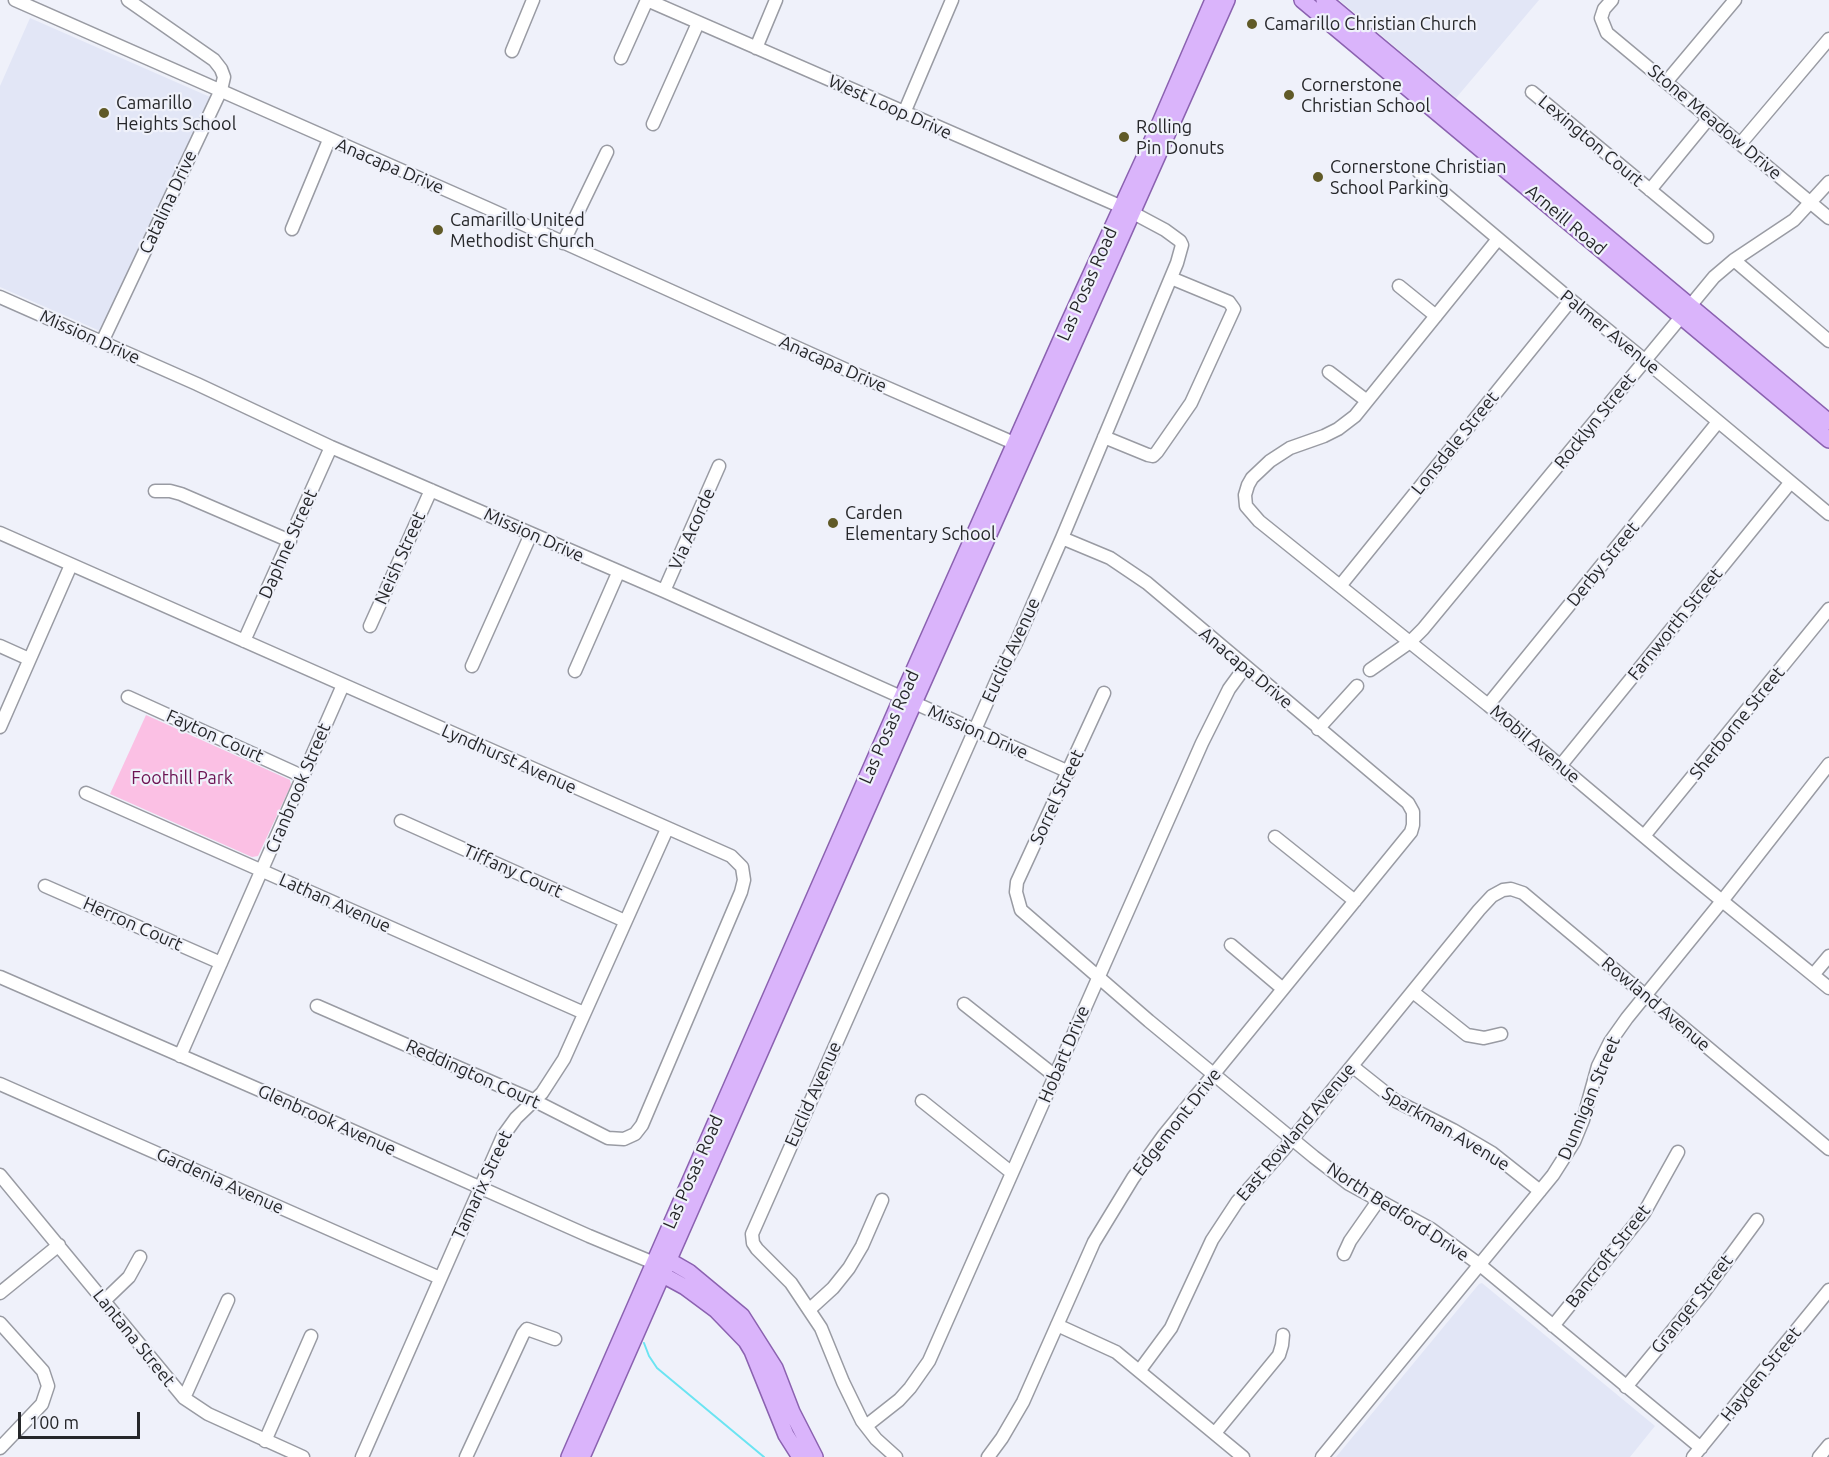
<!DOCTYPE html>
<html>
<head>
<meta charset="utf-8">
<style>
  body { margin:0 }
  #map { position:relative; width:1829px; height:1457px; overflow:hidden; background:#eff1fa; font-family:Ubuntu,sans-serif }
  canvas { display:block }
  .scale { position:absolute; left:18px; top:1412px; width:122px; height:27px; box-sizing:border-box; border:3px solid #26272a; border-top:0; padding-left:8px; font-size:18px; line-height:21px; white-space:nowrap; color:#26272a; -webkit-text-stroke:4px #eff1fa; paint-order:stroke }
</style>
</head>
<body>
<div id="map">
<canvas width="1829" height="1457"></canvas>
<div class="scale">100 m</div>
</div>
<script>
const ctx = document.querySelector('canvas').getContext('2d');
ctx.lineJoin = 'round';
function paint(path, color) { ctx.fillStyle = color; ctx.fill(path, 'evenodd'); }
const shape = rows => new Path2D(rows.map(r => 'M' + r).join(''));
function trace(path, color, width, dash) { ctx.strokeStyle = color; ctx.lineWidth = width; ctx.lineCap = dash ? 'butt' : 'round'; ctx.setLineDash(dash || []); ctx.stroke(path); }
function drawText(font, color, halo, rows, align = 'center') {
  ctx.font = font + ' Ubuntu,sans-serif'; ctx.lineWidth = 4.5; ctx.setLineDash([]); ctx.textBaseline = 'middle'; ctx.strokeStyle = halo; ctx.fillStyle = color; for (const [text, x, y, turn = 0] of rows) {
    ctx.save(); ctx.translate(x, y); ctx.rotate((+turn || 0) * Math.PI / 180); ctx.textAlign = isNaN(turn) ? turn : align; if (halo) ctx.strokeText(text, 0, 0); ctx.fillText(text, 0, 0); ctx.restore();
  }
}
const built = shape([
  [1339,0,1539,0,1456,98],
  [30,18,210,97,100,331,0,287,0,86],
  [1482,1283,1655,1426,1630,1457,1336,1457,1479,1284]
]);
const green = shape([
  [146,715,290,780,291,785,258,856,252,857,110,794]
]);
const stream = shape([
  [644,1343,649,1356,657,1368,764,1457]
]);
const minor = shape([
  [15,0,487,208,860,376,1023,447],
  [647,0,1122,207,1165,230,1180,241,1182,245,1177,263,1062,538,1016,643,1000,673,752,1234,753,1243,757,1249,791,1283,821,1328,843,1382,862,1421,876,1439,896,1457],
  [1612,0,1604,9,1601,18,1607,33,1829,218],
  [756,48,776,0],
  [512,51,533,0],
  [621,58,647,0],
  [1667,81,1735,0],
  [1532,92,1707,237],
  [904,113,952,0],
  [653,124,698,23],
  [1741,143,1829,39],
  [1419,172,1571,300,1653,367,1829,514],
  [1650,190,1709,118],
  [292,229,329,140],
  [1498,239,1355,416,1338,429,1324,436,1290,448,1270,461,1252,478,1248,485,1245,495,1246,506,1259,521,1488,705,1678,865,1829,988],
  [563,243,607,152],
  [1734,260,1829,341],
  [1399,286,1436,316],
  [0,297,197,384,331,447,664,591,1069,772],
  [102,342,221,90,224,77,221,69,214,60,128,0],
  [1329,372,1367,401],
  [1104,437,1148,455,1153,456,1157,452,1191,403,1234,309,1229,302,1171,278],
  [155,491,170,491,181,494,290,541],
  [0,533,731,856,742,867,744,880,741,892,642,1125,635,1134,624,1139,608,1138,535,1101,317,1006],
  [1340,586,1571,300],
  [664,591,719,466],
  [370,626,431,490],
  [244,641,331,447],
  [0,646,29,659],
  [472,666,531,534],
  [1370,670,1410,642,1423,629,1714,277,1734,260,1794,220,1829,182],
  [575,671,618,573],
  [1104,693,1017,882,1016,892,1021,910,1149,1021,1314,1157,1349,1184,1431,1229,1480,1265,1701,1448],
  [128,697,302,776],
  [1488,705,1718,422],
  [0,727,71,565],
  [1318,729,1357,686],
  [1561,765,1790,483],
  [86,793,584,1013],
  [401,821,625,921],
  [1644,836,1829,609],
  [1275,837,1355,901],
  [45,886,221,963],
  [1231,945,1283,989],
  [1813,975,1829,956],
  [0,977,308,1111,589,1236,654,1263],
  [1413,992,1467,1035,1484,1038,1501,1034],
  [964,1004,1055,1076],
  [180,1056,343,685],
  [1352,1066,1396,1101,1453,1130,1492,1153,1540,1191],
  [0,1084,440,1278],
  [922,1101,1012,1173],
  [0,1175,184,1398,208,1414,303,1457],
  [1344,1254,1350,1241,1378,1201],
  [0,1293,59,1245],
  [104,1301,129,1277,140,1257],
  [810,1309,833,1288,849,1268,862,1246,882,1200],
  [0,1323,43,1371,48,1386,42,1404,0,1448],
  [1057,1325,1116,1352,1243,1457],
  [1553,1326,1644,1213,1678,1152],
  [1140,1370,1171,1328,1212,1240,1237,1202,1285,1148,1479,910,1492,896,1503,890,1511,889,1523,893,1829,1149],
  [1626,1387,1704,1292,1757,1220],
  [184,1398,228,1300],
  [866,1426,899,1400,910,1388,929,1361,1202,743,1229,689,1245,667],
  [1215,1433,1279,1355,1282,1345,1283,1335],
  [265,1441,311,1336],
  [362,1457,503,1136,516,1118,542,1093,564,1059,667,829],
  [466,1457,523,1334,527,1329,555,1339],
  [988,1457,1002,1438,1023,1402,1094,1242,1133,1178,1164,1135,1411,832,1413,825,1413,812,1408,803,1147,583,1110,558,1062,538],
  [1322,1457,1553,1175,1574,1142,1583,1120,1598,1066,1610,1042,1627,1018,1722,901,1829,764],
  [1693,1457,1829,1290],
  [1819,1457,1829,1445]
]);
const major = shape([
  [1302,0,1829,440],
  [1324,0,1829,422],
  [660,1262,670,1261,689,1272,742,1316,775,1368,792,1412,815,1457],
  [658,1267,663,1275,685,1287,716,1310,746,1341,752,1351,786,1435,800,1457],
  [569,1457,901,699,1067,326,1156,132,1213,0],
  [582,1457,909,714,1227,0]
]);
const markers = [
  [1252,24,6,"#605a27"],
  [1289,95,6,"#605a27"],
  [104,113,6,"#605a27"],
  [1124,137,6,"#605a27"],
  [1318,177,6,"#605a27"],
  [438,230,6,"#605a27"],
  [833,523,6,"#605a27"]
];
const poiNames = [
  ["Camarillo Christian Church",1264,24],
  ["Cornerstone",1301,85],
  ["Christian School",1301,106],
  ["Camarillo",116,103],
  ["Heights School",116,124],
  ["Rolling",1136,127],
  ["Pin Donuts",1136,148],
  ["Cornerstone Christian",1330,167],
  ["School Parking",1330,188],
  ["Camarillo United",450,220],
  ["Methodist Church",450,241],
  ["Carden",845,513],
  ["Elementary School",845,534]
];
const streetNames = [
  ["West Loop Drive",890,107,24],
  ["Stone Meadow Drive",1715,122,40],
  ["Lexington Court",1591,141,40],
  ["Anacapa Drive",390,166,23],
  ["Catalina Drive",168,202,-65],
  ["Arneill Road",1566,220,40],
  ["Las Posas Road",1087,284,-66],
  ["Palmer Avenue",1610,332,39],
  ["Mission Drive",90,337,24],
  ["Anacapa Drive",833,364,24],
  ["Rocklyn Street",1595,421,-51],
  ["Lonsdale Street",1455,443,-51],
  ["Via Acorde",692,529,-66],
  ["Mission Drive",534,535,24],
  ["Daphne Street",288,544,-66],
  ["Neish Street",400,558,-66],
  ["Derby Street",1603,564,-51],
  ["Farnworth Street",1675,624,-51],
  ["Euclid Avenue",1011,650,-65],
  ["Anacapa Drive",1246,668,40],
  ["Sherborne Street",1737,723,-51],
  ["Las Posas Road",889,727,-66],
  ["Mission Drive",978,732,24],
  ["Fayton Court",215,736,24],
  ["Mobil Avenue",1535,744,40],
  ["Lyndhurst Avenue",509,759,24],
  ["Cranbrook Street",298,788,-67],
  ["Sorrel Street",1057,797,-65],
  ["Tiffany Court",513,871,24],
  ["Lathan Avenue",335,903,24],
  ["Herron Court",133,924,24],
  ["Rowland Avenue",1656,1004,40],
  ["Hobart Drive",1064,1054,-67],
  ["Reddington Court",473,1074,24],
  ["Euclid Avenue",813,1094,-66],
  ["Dunnigan Street",1589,1098,-67],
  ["Glenbrook Avenue",327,1120,24],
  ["Edgemont Drive",1177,1122,-52],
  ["Sparkman Avenue",1446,1129,31],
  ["East Rowland Avenue",1296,1132,-50],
  ["Las Posas Road",693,1172,-66],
  ["Gardenia Avenue",220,1181,24],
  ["Tamarix Street",482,1185,-65],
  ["North Bedford Drive",1398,1212,33],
  ["Bancroft Street",1608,1256,-52],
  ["Granger Street",1692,1304,-52],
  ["Lantana Street",134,1338,51],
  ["Hayden Street",1761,1374,-51]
];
const parkNames = [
  ["Foothill Park",182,778]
];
paint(built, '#e2e6f6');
paint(green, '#fbc0e4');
trace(stream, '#6be4f2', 2);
trace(minor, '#999ba3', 15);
trace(major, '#8b62b0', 18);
trace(minor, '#fff', 12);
trace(major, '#dab4fb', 15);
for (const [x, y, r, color] of markers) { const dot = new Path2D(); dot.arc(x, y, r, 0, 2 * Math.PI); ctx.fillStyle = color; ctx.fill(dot); trace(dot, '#eff1fa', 2); }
drawText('18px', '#26272a', '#eff1fa', poiNames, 'left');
drawText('18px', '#26272a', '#eff1fa', streetNames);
drawText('18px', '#6c1353', '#eff1fa', parkNames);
</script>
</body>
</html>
